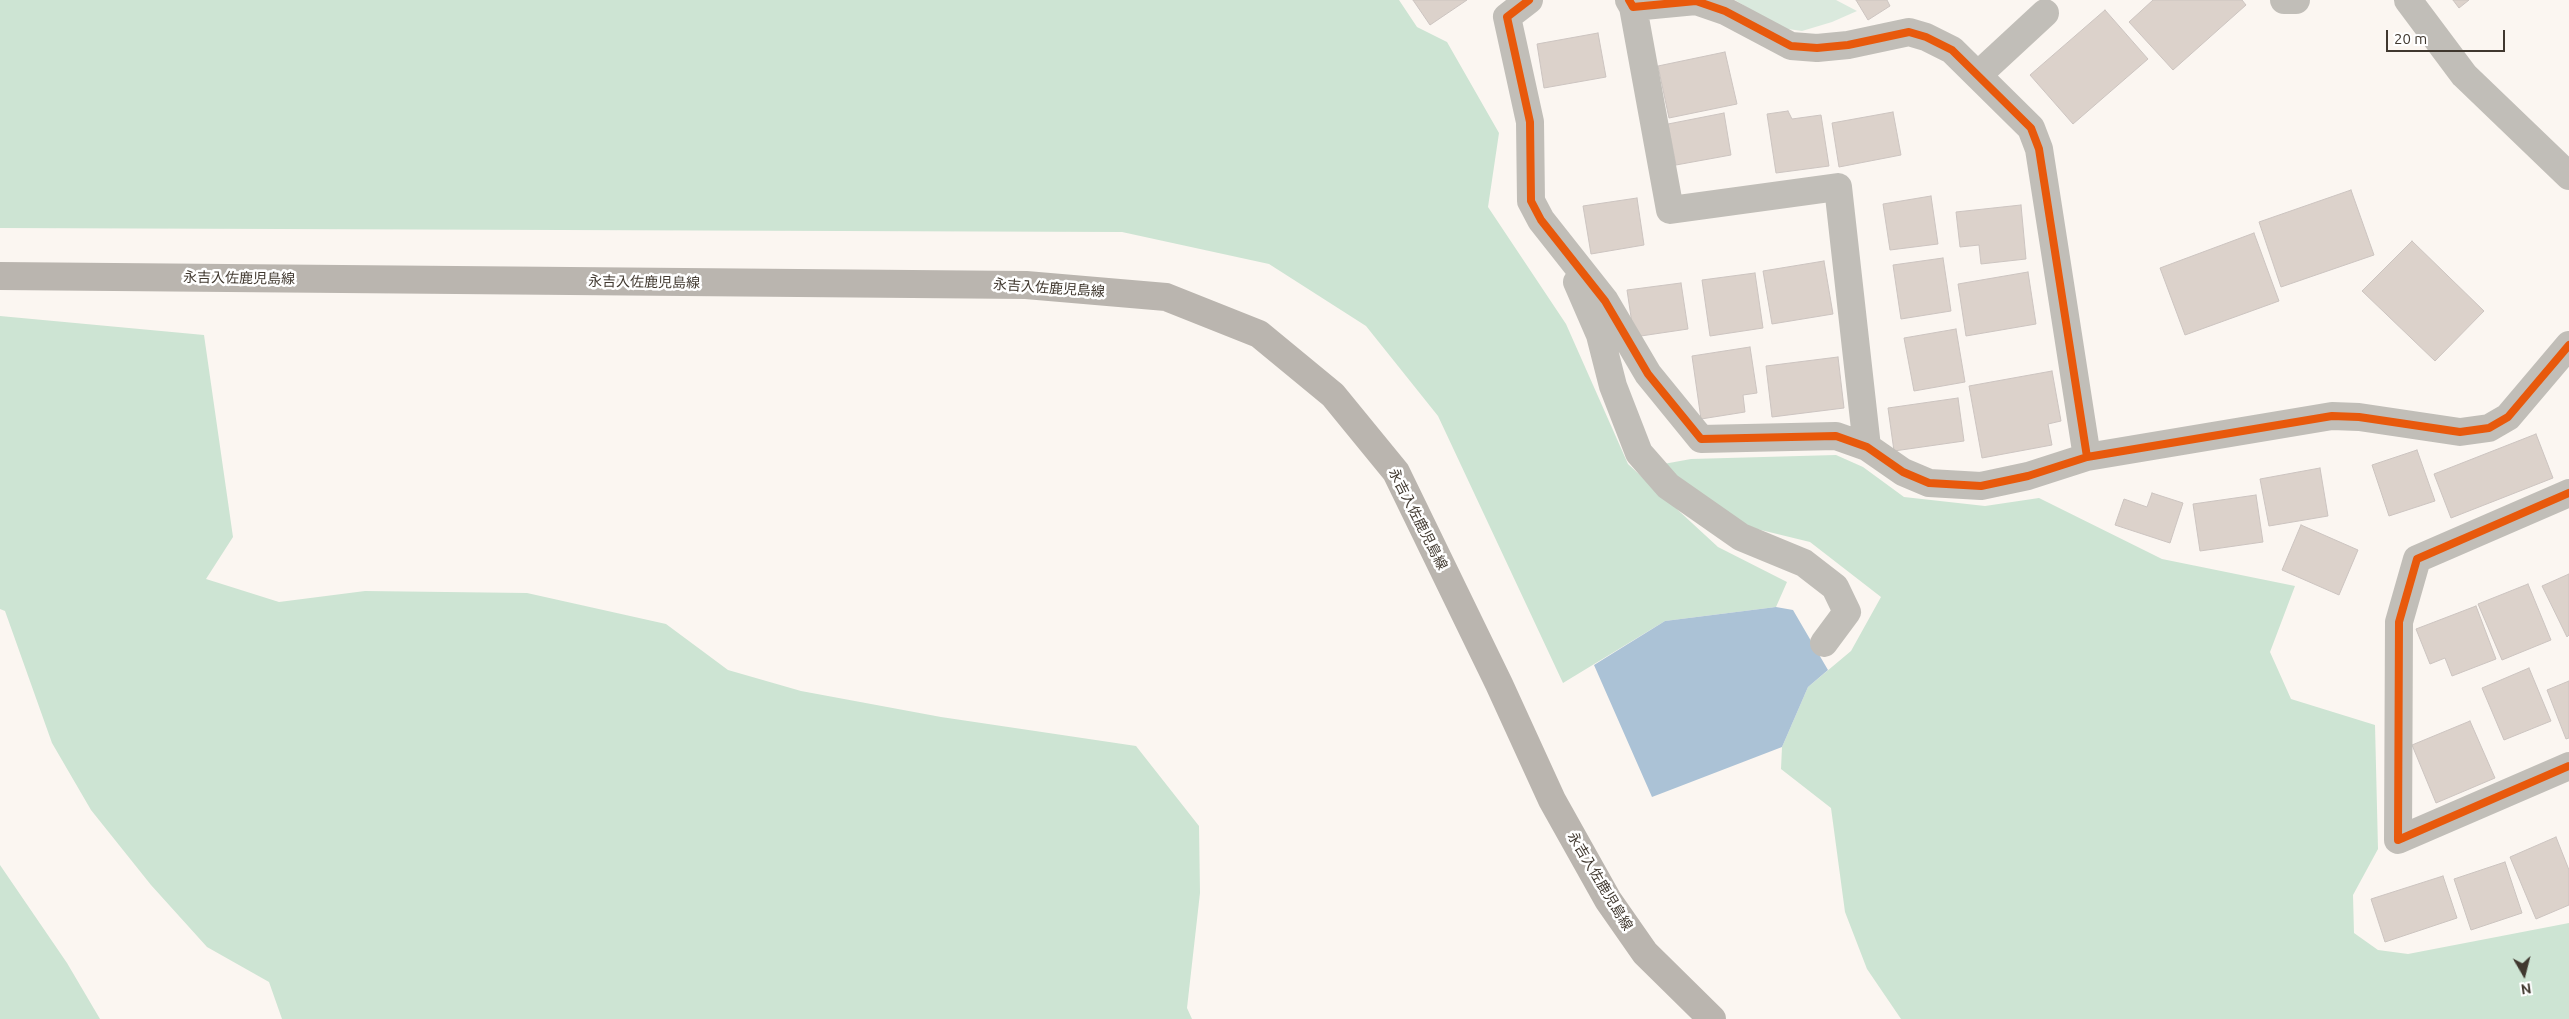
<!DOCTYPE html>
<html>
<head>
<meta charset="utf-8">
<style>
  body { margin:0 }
  #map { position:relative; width:2569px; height:1019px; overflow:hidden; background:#fbf6f1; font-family:Ubuntu,sans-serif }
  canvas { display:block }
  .north { position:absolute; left:2499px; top:949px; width:50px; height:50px; -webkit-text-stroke:4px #fff; paint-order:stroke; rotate:172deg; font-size:14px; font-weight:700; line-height:20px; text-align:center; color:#40382f }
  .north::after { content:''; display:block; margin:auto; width:18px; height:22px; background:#40382f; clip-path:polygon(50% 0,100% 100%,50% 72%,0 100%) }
  .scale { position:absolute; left:2386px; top:30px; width:119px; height:22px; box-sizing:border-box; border:2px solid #40382f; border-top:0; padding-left:6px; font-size:15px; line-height:18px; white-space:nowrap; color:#40382f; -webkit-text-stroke:4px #fff; paint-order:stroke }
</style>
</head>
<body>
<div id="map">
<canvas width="2569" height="1019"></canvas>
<div class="north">N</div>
<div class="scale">20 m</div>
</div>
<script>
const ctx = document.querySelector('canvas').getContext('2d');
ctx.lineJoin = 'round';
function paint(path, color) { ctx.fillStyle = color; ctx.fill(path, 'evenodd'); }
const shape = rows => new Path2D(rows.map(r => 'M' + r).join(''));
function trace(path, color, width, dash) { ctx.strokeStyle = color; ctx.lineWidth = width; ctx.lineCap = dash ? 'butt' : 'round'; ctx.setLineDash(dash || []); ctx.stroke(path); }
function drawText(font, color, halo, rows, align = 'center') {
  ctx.font = font + ' Ubuntu,"Noto Sans JP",sans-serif'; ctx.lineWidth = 5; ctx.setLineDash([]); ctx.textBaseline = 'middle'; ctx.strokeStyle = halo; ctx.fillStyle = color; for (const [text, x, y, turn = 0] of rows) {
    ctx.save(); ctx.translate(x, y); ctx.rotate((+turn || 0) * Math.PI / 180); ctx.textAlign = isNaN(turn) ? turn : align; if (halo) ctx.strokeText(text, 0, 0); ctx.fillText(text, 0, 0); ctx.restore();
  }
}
const green = shape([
  [1735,0,1836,0,1857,11,1832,22,1802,31,1781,28]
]);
const forest = shape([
  [0,0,1399,0,1417,27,1447,42,1499,133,1488,207,1566,324,1628,464,1718,547,1787,582,1776,607,1665,621,1563,683,1438,416,1366,326,1269,264,1122,232,0,228],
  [0,316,204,335,233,537,206,579,279,602,365,591,527,593,666,624,728,670,801,691,941,717,1136,746,1199,826,1200,893,1187,1008,1192,1019,282,1019,269,982,207,947,151,885,91,810,52,743,5,611,0,609],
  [1836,455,1863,467,1904,497,1985,506,2039,498,2162,559,2295,586,2270,652,2291,699,2375,725,2378,849,2353,895,2354,933,2378,950,2408,954,2569,923,2569,1019,1901,1019,1867,969,1845,912,1831,808,1781,769,1782,747,1808,687,1851,651,1881,597,1810,542,1728,522,1658,465,1691,459],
  [0,865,67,963,100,1019,0,1019]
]);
const water = shape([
  [1776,607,1793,610,1828,670,1808,687,1782,747,1652,797,1594,665,1665,621]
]);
const building = shape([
  [1413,0,1467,0,1430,25,1413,0],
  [1856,0,1887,0,1890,6,1868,20,1856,0],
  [2153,0,2242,0,2246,5,2173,70,2129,22,2153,0],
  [2453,0,2469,0,2459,8,2453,0],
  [2105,10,2148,59,2073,124,2030,75,2105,10],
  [1598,33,1606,77,1544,88,1537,44,1598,33],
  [1725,52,1737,104,1669,118,1658,66,1725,52],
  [1788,111,1792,119,1821,115,1829,166,1776,173,1767,114,1788,111],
  [1893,112,1901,155,1839,167,1832,123,1893,112],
  [1724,113,1731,155,1676,165,1668,124,1724,113],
  [2351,190,2374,255,2281,287,2259,222,2351,190],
  [1931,196,1938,244,1890,250,1883,204,1931,196],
  [1637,198,1644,245,1591,254,1583,206,1637,198],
  [2021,205,2026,259,1981,264,1979,245,1960,247,1956,212,2021,205],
  [2254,233,2279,301,2185,335,2160,268,2254,233],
  [2412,241,2484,311,2435,361,2362,291,2412,241],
  [1943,258,1951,311,1901,319,1893,265,1943,258],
  [1824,261,1833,314,1772,324,1763,271,1824,261],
  [2028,272,2036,324,1966,336,1958,284,2028,272],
  [1755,273,1763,328,1710,336,1702,280,1755,273],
  [1681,283,1688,329,1634,337,1627,290,1681,283],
  [1956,329,1965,382,1914,391,1904,338,1956,329],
  [1750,347,1757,393,1743,395,1745,412,1701,419,1692,356,1750,347],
  [1838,357,1844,408,1772,417,1766,366,1838,357],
  [2052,371,2061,421,2048,424,2052,445,1982,458,1969,386,2052,371],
  [1958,398,1964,441,1894,451,1888,408,1958,398],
  [2536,434,2553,478,2451,518,2434,474,2536,434],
  [2417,450,2435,501,2389,516,2372,465,2417,450],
  [2320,468,2328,516,2269,526,2260,479,2320,468],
  [2152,493,2183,503,2170,543,2115,525,2124,499,2147,507,2152,493],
  [2256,495,2263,542,2200,551,2193,504,2256,495],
  [2301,525,2358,550,2339,595,2282,570,2301,525],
  [2569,574,2569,635,2567,637,2542,586,2569,574],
  [2528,584,2551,640,2502,660,2478,604,2528,584],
  [2476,606,2496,659,2452,676,2445,658,2430,664,2416,629,2476,606],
  [2529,668,2551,721,2504,740,2482,688,2529,668],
  [2569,681,2569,738,2566,739,2547,690,2569,681],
  [2470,721,2495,778,2436,803,2412,745,2470,721],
  [2556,837,2569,870,2569,905,2536,919,2510,857,2556,837],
  [2505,862,2522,913,2471,930,2454,879,2505,862],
  [2443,876,2457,918,2385,942,2371,899,2443,876]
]);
const minor = shape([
  [1529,0,1507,17,1530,122,1531,201,1541,220,1605,301,1648,374,1701,439,1836,436,1867,447,1903,472,1929,483,1981,486,2028,476,2087,457,2332,416,2359,417,2460,432,2489,428,2508,417,2569,345],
  [1629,0,1633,7,1696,1,1725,11,1791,46,1817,48,1848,45,1909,32,1926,37,1952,50,2031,128,2039,149,2087,457],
  [2284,0,2296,0],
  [2408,0,2464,75,2569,176],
  [1633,7,1670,210,1838,187,1867,447],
  [1978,75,2045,13],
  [1577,282,1600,335,1613,386,1639,453,1668,486,1741,537,1804,563,1835,587,1847,612,1824,643],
  [2569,493,2417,559,2399,622,2398,840,2569,766]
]);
const major = shape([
  [0,276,1026,285,1166,297,1259,334,1333,395,1396,472,1499,684,1552,800,1608,900,1645,953,1712,1019]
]);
const cycleway = shape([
  [1529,0,1507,17,1530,122,1531,201,1541,220,1605,301,1648,374,1701,439,1836,436,1867,447,1903,472,1929,483,1981,486,2028,476,2087,457,2332,416,2359,417,2460,432,2489,428,2508,417,2569,345],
  [1629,0,1633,7,1696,1,1725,11,1791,46,1817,48,1848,45,1909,32,1926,37,1952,50,2031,128,2039,149,2087,457],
  [2569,493,2417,559,2399,622,2398,840,2569,766]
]);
const streetNames = [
  ["永吉入佐鹿児島線",239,278,1],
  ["永吉入佐鹿児島線",644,282,1],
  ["永吉入佐鹿児島線",1049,288,4],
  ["永吉入佐鹿児島線",1418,519,63],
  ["永吉入佐鹿児島線",1600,881,59]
];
paint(green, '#dae9dd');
paint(forest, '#cde4d3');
paint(water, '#abc2d6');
paint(building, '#dcd2cb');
trace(building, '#ccc4c0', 1);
trace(minor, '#c1beb8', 28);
trace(major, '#bab5af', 28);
trace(cycleway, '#e8590c', 8);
drawText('14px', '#40382f', '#fff', streetNames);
</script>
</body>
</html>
